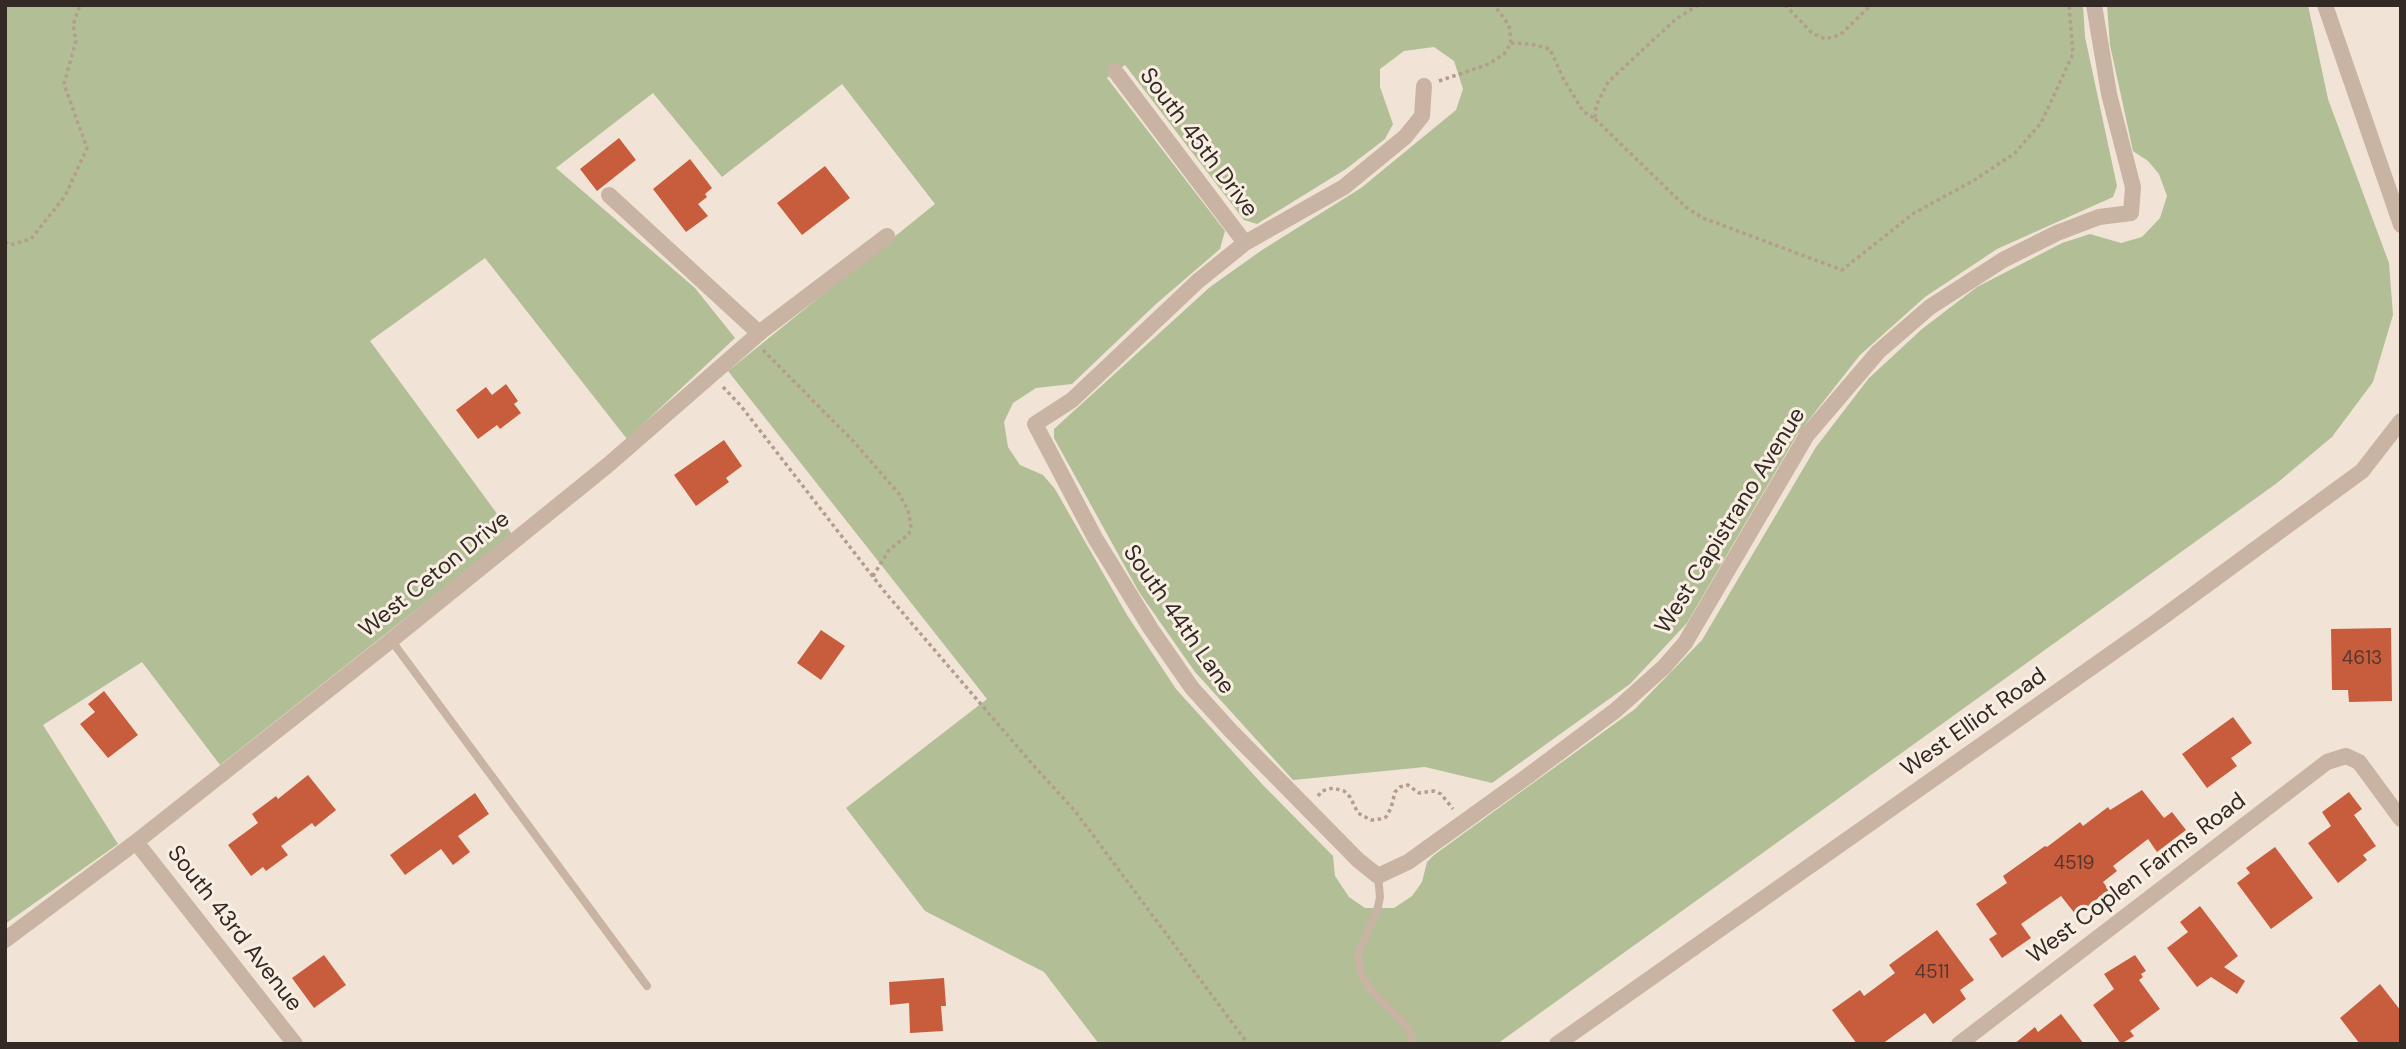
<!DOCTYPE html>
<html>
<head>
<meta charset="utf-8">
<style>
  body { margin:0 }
  #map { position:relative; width:2406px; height:1049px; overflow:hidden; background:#f1e4d6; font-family:"DM Sans",sans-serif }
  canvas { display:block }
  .frame { position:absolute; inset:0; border:7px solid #332925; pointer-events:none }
</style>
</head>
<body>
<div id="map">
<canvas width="2406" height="1049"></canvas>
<div class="frame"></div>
</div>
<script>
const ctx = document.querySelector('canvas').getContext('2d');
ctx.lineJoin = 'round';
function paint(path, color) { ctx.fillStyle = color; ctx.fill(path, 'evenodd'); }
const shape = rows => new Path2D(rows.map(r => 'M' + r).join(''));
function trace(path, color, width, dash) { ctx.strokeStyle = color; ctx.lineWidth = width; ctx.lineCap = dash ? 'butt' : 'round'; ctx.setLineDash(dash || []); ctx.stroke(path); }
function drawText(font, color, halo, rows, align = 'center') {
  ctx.font = font + ' "DM Sans",sans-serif'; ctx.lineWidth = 6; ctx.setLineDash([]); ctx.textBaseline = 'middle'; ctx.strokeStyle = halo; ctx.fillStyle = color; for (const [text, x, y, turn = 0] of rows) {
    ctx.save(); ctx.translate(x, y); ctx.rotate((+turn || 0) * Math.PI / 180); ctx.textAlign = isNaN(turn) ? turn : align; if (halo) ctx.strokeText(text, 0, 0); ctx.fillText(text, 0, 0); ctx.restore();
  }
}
const green = shape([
  [5,5,2083,5,2085,37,2117,186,2113,197,1997,249,1925,297,1860,355,1797,435,1687,623,1630,684,1492,783,1425,767,1293,780,1195,672,1139,592,1054,438,1054,429,1210,287,1262,250,1361,188,1456,110,1463,89,1454,61,1434,47,1404,51,1380,69,1380,87,1393,124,1385,139,1346,169,1257,224,1244,220,1125,65,1107,78,1225,231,1220,249,1156,304,1072,384,1036,388,1013,403,1004,422,1008,447,1020,465,1043,475,1055,489,1127,615,1176,689,1262,784,1333,856,1335,876,1349,897,1365,908,1394,908,1412,896,1422,882,1427,862,1434,855,1635,709,1702,640,1816,447,1869,378,1922,329,1977,287,2062,243,2090,234,2121,243,2142,237,2160,218,2167,196,2159,174,2148,161,2133,151,2110,45,2107,5,2308,5,2328,99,2389,263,2393,315,2373,382,2332,437,2277,483,1497,1044,1099,1044,1044,972,925,911,846,808,987,699,728,371,935,204,842,84,722,177,653,93,556,168,695,288,735,338,627,439,485,258,370,341,512,534,220,765,142,662,43,725,118,844,5,924]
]);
const building = shape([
  [619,138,636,160,597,191,580,169],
  [690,159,712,188,705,194,707,197,698,204,708,216,686,232,653,189],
  [825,166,850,198,802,235,777,203],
  [506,384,518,401,514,404,521,413,500,429,497,425,478,439,456,410,486,387,492,395],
  [724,440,742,466,726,478,729,482,696,506,674,475],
  [2391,628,2392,701,2349,702,2348,690,2332,690,2331,629],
  [821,630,845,646,821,680,797,663],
  [104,691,138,735,108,758,80,724,95,712,88,704],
  [2233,717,2252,743,2231,758,2237,766,2207,788,2182,754],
  [308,775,336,810,315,827,312,823,281,846,288,855,266,871,263,867,251,876,228,845,258,823,252,814,276,796,278,799],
  [2142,790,2164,818,2172,812,2186,830,2157,852,2148,839,2113,866,2117,871,2103,882,2109,890,2076,915,2061,896,2021,924,2031,938,2002,958,1989,939,1997,934,1976,904,2007,883,2003,876,2045,846,2047,847,2080,822,2083,826,2108,807,2110,810],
  [2349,792,2362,809,2354,815,2376,846,2363,855,2367,860,2338,883,2308,843,2331,826,2322,812],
  [475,793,489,814,458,836,470,852,453,865,441,849,405,875,390,855],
  [2275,847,2313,898,2271,929,2237,883,2250,873,2246,868],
  [2200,906,2238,956,2224,967,2245,981,2237,994,2211,977,2197,987,2167,948,2188,932,2180,922],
  [1937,930,1974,980,1960,990,1966,999,1933,1024,1925,1013,1882,1044,1857,1044,1832,1010,1860,990,1864,996,1895,973,1889,965],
  [324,955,346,985,314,1008,292,978],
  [2135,955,2146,971,2141,974,2143,977,2139,980,2160,1009,2130,1031,2134,1036,2121,1044,2093,1005,2114,989,2104,974],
  [944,978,946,1006,941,1006,943,1031,910,1033,909,1003,890,1005,889,982],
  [2380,984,2401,1011,2401,1044,2360,1044,2340,1018],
  [2061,1014,2084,1044,2014,1044,2035,1027,2038,1032]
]);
const path = shape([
  [1785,5,1812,33,1825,39,1840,35,1871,5],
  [1511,43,1530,44,1550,49,1563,78,1583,111,1595,119,1596,106,1608,82,1676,19,1698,5],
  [1439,81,1489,64,1504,54,1511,43,1509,25,1494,5],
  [1595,119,1687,208,1703,218,1842,270,1914,213,1973,181,2015,153,2041,123,2073,54,2069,5],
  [5,242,10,245,31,239,65,196,87,148,64,84,76,41,73,25,80,5],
  [763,350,855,443,899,494,908,510,911,525,909,534,889,550,873,576],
  [723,387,741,406,884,591,1033,765,1075,811,1248,1044],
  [1318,796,1322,791,1333,788,1344,791,1350,797,1358,813,1371,820,1380,819,1386,817,1391,808,1395,792,1400,787,1408,785,1419,793,1434,791,1441,794,1453,809]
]);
const service = shape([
  [391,640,647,986],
  [1378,876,1380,897,1378,907,1358,955,1361,974,1370,989,1407,1026,1412,1037,1412,1044]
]);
const minor = shape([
  [2325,5,2401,225],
  [1115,71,1245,243],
  [1424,86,1422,116,1405,137,1344,187,1245,243,1198,281,1072,400,1035,424,1095,538,1151,629,1192,688,1231,731,1358,860,1378,876,1408,862,1525,778,1616,710,1664,667,1685,643,1807,435,1878,352,1930,307,2003,260,2057,233,2099,217,2131,213,2133,187,2109,94,2094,5],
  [609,195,759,333],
  [136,842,295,1044],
  [5,940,136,842,394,638,608,465,763,330,887,236],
  [1557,1044,2156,622,2362,471,2401,421],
  [1959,1044,2327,762,2346,756,2359,762,2401,819]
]);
const numberNames = [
  ["4613",2362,659],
  ["4519",2074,864],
  ["4511",1932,973]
];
const streetNames = [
  ["South 45th Drive",1198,143,53],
  ["West Capistrano Avenue",1731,521,-58],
  ["West Ceton Drive",435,575,-39],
  ["South 44th Lane",1178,620,55],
  ["West Elliot Road",1974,723,-35],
  ["West Coplen Farms Road",2137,879,-37],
  ["South 43rd Avenue",234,929,52]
];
paint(green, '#b2bf96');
paint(building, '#c85d3d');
trace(path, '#b49d8c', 3.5, [3.5, 3.5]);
trace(service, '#c9b3a2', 8);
trace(minor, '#c9b3a2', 16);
drawText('19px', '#58362b', null, numberNames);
drawText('23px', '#332925', '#f9eee2', streetNames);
</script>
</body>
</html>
